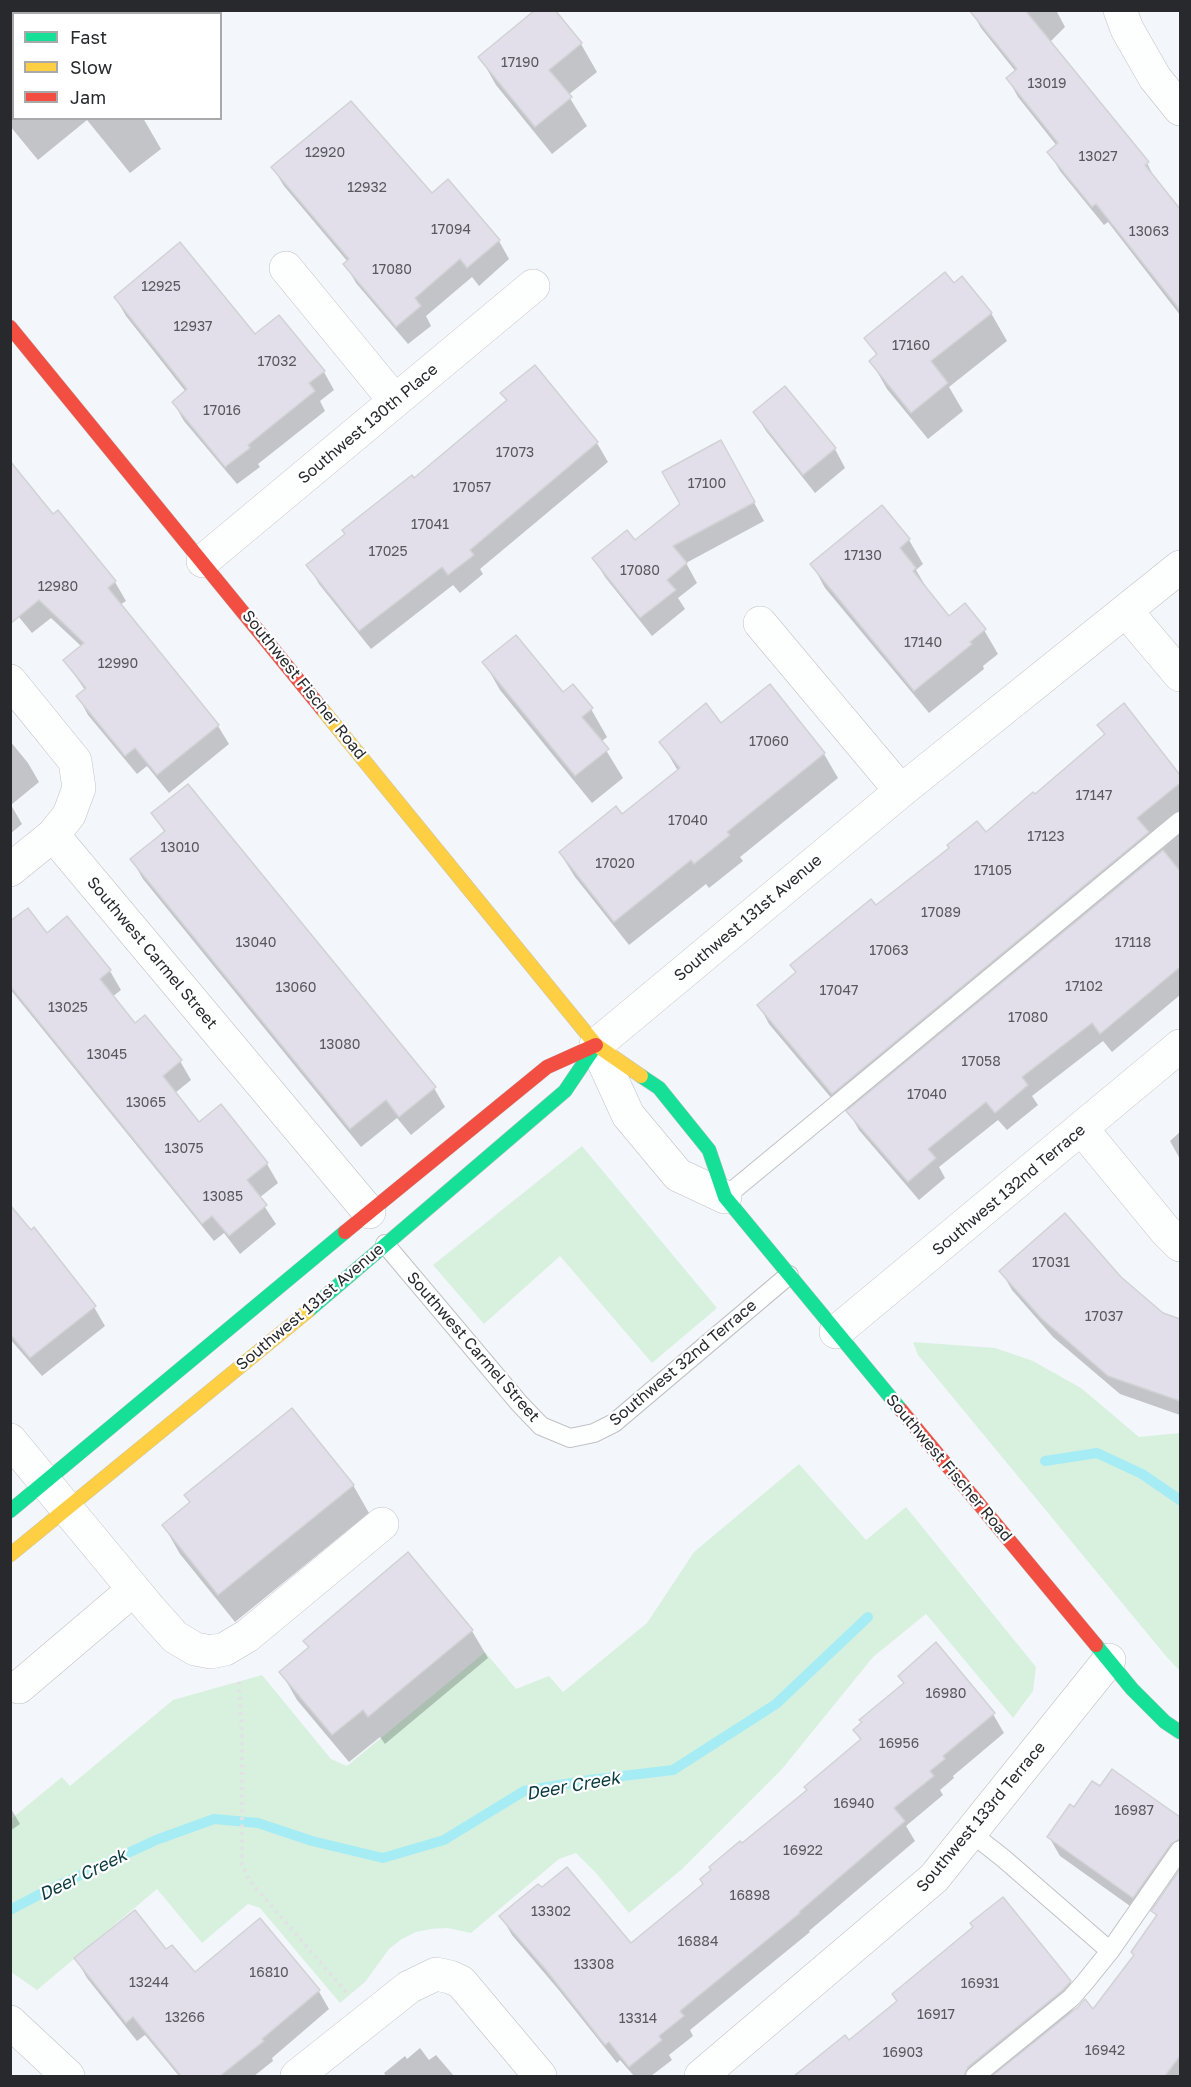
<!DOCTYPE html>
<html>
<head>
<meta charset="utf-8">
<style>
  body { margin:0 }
  #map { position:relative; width:1191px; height:2087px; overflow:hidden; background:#f3f6fa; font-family:"Golos Text",sans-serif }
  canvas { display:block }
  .frame { position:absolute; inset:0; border:12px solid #27292c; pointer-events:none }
  .legend { position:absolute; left:12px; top:12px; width:210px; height:108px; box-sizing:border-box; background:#fff; border:2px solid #a9a9ab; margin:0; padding:8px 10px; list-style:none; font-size:18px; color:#27292c }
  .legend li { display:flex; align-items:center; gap:12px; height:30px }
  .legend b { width:30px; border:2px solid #a9a9ab }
</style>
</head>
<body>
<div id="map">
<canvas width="1191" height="2087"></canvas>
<div class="frame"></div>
<ul class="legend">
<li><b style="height:8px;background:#16e098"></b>Fast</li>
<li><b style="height:8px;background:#ffcf43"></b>Slow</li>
<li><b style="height:8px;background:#f24e42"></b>Jam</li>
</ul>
</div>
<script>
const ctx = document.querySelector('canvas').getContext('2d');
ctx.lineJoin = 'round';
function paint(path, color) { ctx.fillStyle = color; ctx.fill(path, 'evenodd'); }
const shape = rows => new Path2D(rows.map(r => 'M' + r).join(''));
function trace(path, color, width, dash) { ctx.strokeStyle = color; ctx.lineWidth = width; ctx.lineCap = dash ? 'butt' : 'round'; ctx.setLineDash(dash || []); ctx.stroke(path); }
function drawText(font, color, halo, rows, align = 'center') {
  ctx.font = font + ' "Golos Text",sans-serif'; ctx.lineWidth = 4.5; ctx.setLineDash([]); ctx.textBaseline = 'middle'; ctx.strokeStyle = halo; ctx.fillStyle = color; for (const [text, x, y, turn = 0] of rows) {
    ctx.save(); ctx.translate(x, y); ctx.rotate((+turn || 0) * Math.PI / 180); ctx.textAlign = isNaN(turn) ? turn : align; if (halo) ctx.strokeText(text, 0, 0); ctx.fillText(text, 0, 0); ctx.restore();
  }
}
const green = shape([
  [582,1146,717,1308,652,1363,560,1256,484,1324,433,1265],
  [913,1342,995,1348,1033,1361,1081,1388,1139,1437,1180,1433,1180,1671,1165,1655,918,1355],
  [799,1464,866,1540,906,1507,1036,1667,1033,1691,1013,1718,926,1614,873,1657,782,1769,682,1869,629,1913,596,1873,576,1853,559,1859,471,1933,447,1928,431,1929,416,1932,402,1939,389,1949,365,1982,340,2003,260,1908,248,1904,202,1943,157,1889,37,1990,11,1972,11,1819,62,1777,70,1786,173,1700,262,1675,331,1759,347,1766,485,1652,516,1689,549,1676,563,1692,647,1623,694,1552]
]);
const shadow = shape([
  [10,10,39,10,41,14,14,14,14,76,10,72],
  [554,10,581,44,597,72,568,95,587,126,552,154,496,85,480,57],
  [971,10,1056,10,1065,27,1049,43,1147,163,1157,183,1180,211,1180,315,1108,222,1104,225,1060,171,1049,152,1057,146,1018,97,1008,79,1016,72,981,28],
  [14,77,14,118,143,118,161,149,130,173,87,120,38,160,10,126,10,79],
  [273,168,499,241,509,259,479,286,472,277,426,316,431,326,408,344,356,283,345,264,348,262,284,186],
  [954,285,991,313,1007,341,949,387,963,411,928,439,887,389,871,361,877,356,866,338],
  [115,297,255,336,324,372,334,390,320,401,325,411,258,464,260,467,237,484,184,421,173,402,186,392,126,316],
  [785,388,835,449,845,468,815,493,766,431,755,413],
  [502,393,597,443,608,462,480,569,483,574,460,593,453,585,371,649,319,584,308,565,507,402],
  [731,460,764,521,686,563,697,583,678,598,685,609,652,636,605,577,594,559,635,542],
  [882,507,909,540,923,564,916,570,929,592,949,618,984,630,998,654,983,666,984,669,929,713,825,588,812,564],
  [58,512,115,582,126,601,120,605,218,726,229,744,169,793,147,766,137,774,88,715,78,696,85,690,65,661,82,647,51,618,32,633,10,606,53,516],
  [484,662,562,694,591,709,607,737,601,742,623,778,592,803,500,690],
  [769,686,824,754,838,778,740,857,743,861,709,888,706,884,629,945,575,877,560,853,622,816,678,771,661,742,721,725],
  [1124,705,1180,778,1180,995,1112,1052,1103,1041,1032,1096,1038,1105,1007,1130,998,1120,939,1167,945,1178,919,1200,859,1130,847,1109,843,1112,769,1024,759,1005,876,907,986,834,1034,796,1105,736,1099,725],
  [10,741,28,763,39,782,11,805,22,824,10,834],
  [153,814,434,1088,445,1107,411,1135,397,1118,361,1147,143,879,132,860,165,833],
  [67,918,110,971,121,990,112,997,135,1025,180,1061,191,1080,175,1093,199,1124,267,1164,278,1183,259,1198,276,1224,240,1254,224,1233,214,1241,10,989,10,920,47,935],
  [1180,1132,1180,1159,1170,1141],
  [10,1206,94,1307,105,1326,42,1376,10,1339],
  [1001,1271,1180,1320,1180,1415,1120,1394,1053,1337,1012,1290],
  [353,1485,369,1513,235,1622,180,1554,164,1526,191,1503],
  [472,1631,488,1658,385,1744,380,1737,349,1762,297,1700,281,1672,309,1649,305,1641],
  [900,1676,993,1714,1004,1733,953,1776,954,1778,940,1790,943,1795,906,1826,915,1841,809,1931,810,1932,690,2030,693,2036,669,2055,672,2060,651,2076,634,2076,620,2060,617,2063,558,1989,512,1935,501,1916,631,1945,704,1885,742,1845,808,1791,861,1741,855,1730,905,1685],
  [1112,1771,1180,1819,1180,2076,793,2076,802,2069,803,2071,848,2042,1070,1982,1081,2001,1070,2013,1093,2011,1135,1957,1132,1953,1157,1917,1153,1911,1180,1870,1178,1869,1144,1916,1060,1856,1049,1837,1074,1809,1100,1788],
  [10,1807,20,1824,10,1831],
  [166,1951,194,1974,318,1990,329,2009,272,2058,273,2061,254,2076,179,2076,145,2035,137,2041,87,1978,76,1959],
  [420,2048,429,2060,436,2055,454,2076,386,2076,384,2073,405,2056,407,2059]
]);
const stream = shape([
  [1045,1461,1097,1453,1142,1474,1180,1500],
  [10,1910,46,1891,156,1840,214,1819,258,1823,312,1841,383,1858,444,1840,524,1791,589,1780,673,1770,776,1704,868,1617]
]);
const building = shape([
  [535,10,555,10,582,43,549,70,572,97,535,127,478,57,535,10],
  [969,10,1025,10,1149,162,1145,165,1180,209,1180,310,1096,204,1092,207,1047,152,1058,143,1006,78,1017,69,969,10],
  [351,101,432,193,448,179,500,240,467,268,460,259,415,298,421,306,396,327,343,264,349,259,271,167,351,101],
  [180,242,255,334,279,315,325,371,309,383,315,391,248,445,250,448,225,467,172,402,187,389,114,297,180,242],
  [945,272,954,283,962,276,992,313,931,361,948,383,911,413,869,361,877,354,864,338,945,272],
  [535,365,598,442,470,550,474,555,448,575,442,567,359,631,306,565,345,534,342,530,412,475,414,478,507,400,500,393,535,365],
  [785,386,836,448,803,475,753,412,785,386],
  [721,440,755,502,673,546,687,563,667,580,676,590,640,618,592,558,627,530,635,540,680,504,662,472,721,440],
  [10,461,53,514,58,510,116,581,108,588,219,725,157,775,135,748,125,756,76,696,86,688,63,660,84,643,39,600,10,624,10,461],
  [882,505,910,539,900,548,916,568,913,571,949,616,965,603,986,629,970,642,972,644,914,691,810,564,882,505],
  [516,635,563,692,573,684,593,708,582,717,609,749,575,776,482,662,516,635],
  [770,684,825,753,727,832,730,835,694,864,691,860,614,922,559,852,616,806,622,814,680,768,659,742,706,703,721,723,770,684],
  [1124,703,1180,775,1180,783,1137,818,1149,832,832,1094,757,1005,796,972,790,965,871,899,876,905,949,848,947,845,977,821,986,832,1033,792,1035,794,1105,734,1097,725,1124,703],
  [188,784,436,1087,399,1117,386,1100,350,1129,130,859,165,831,151,813,188,784],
  [1163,850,1180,871,1180,967,1100,1034,1092,1023,1022,1077,1028,1085,995,1113,986,1102,928,1149,936,1158,908,1182,846,1111,1163,850],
  [28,908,47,933,67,916,111,970,100,979,135,1023,145,1015,182,1060,163,1076,199,1122,221,1104,268,1163,247,1180,267,1205,229,1236,212,1216,202,1224,10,986,10,921,28,908],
  [10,1205,31,1230,34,1227,96,1306,30,1358,10,1334,10,1205],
  [1065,1213,1121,1277,1163,1313,1180,1319,1180,1401,1108,1376,1041,1318,999,1271,1065,1213],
  [292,1408,354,1485,218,1595,162,1525,190,1502,184,1495,292,1408],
  [408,1552,473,1630,368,1717,363,1710,332,1735,279,1672,309,1647,303,1641,408,1552],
  [936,1642,995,1713,943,1756,945,1759,930,1771,934,1776,894,1808,905,1821,799,1912,800,1913,680,2011,684,2016,659,2036,662,2040,629,2067,609,2042,605,2045,546,1970,499,1916,538,1884,542,1887,567,1867,631,1943,703,1884,700,1879,711,1870,709,1867,740,1841,742,1843,807,1790,804,1787,861,1739,853,1730,862,1722,859,1720,904,1683,898,1676,936,1642],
  [1112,1769,1180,1817,1180,1839,1171,1844,1133,1898,1047,1837,1070,1804,1074,1807,1092,1781,1100,1786,1112,1769],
  [1180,1869,1180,2056,1165,2076,992,2076,1078,2007,1085,1999,1093,2009,1134,1955,1131,1952,1157,1915,1151,1911,1180,1869],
  [1003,1897,1071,1981,1063,1990,968,2067,964,2076,794,2076,845,2035,849,2040,897,2001,892,1994,973,1927,970,1923,1003,1897],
  [135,1910,166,1949,172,1945,195,1972,260,1918,320,1990,262,2039,264,2041,220,2076,181,2076,133,2017,126,2023,74,1958,135,1910]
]);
const path = shape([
  [239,1682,242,1735,242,1864,249,1880,347,1993]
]);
const lane = shape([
  [725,1197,1180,821],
  [385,1244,519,1403,541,1426,570,1438,594,1433,614,1423,789,1275],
  [970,1832,1003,1858,1110,1951],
  [975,2076,1071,1998,1085,1982,1110,1951,1180,1850]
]);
const street = shape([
  [1120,10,1127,29,1155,78,1180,109],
  [286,268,395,401],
  [203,561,533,286],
  [1126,611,1180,675],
  [760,623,901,791],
  [10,681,75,761,79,788,69,815,53,835,369,1212],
  [10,870,53,835],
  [1082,1129,1165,1230,1180,1245],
  [725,1197,678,1175,628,1115,596,1045,901,791,1180,567],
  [836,1332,1180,1046],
  [10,1440,150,1609,175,1637,195,1649,211,1652,225,1649,247,1636,382,1524],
  [19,1687,133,1590],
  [10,2022,68,2076],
  [297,2076,409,1987,436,1974,450,1977,461,1982,540,2076],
  [701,2076,934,1878,1109,1660]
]);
const fast = shape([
  [641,1076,659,1088,709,1150,725,1197,901,1410],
  [308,1311,565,1091,596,1045],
  [10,1511,345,1232],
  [1096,1645,1132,1689,1165,1722,1180,1732]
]);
const slow = shape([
  [322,709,596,1045,641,1076],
  [10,1555,308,1311]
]);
const jam = shape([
  [10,327,322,709],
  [345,1232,547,1067,596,1045],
  [901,1410,1096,1645]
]);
const numberNames = [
  ["17190",520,63],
  ["13019",1047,84],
  ["12920",325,153],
  ["13027",1098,157],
  ["12932",367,188],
  ["17094",451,230],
  ["13063",1149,232],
  ["17080",392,270],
  ["12925",161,287],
  ["12937",193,327],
  ["17160",911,346],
  ["17032",277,362],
  ["17016",222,411],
  ["17073",515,453],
  ["17100",707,484],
  ["17057",472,488],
  ["17041",430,525],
  ["17025",388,552],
  ["17130",863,556],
  ["17080",640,571],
  ["12980",58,587],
  ["17140",923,643],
  ["12990",118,664],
  ["17060",769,742],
  ["17147",1094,796],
  ["17040",688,821],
  ["17123",1046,837],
  ["13010",180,848],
  ["17020",615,864],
  ["17105",993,871],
  ["17089",941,913],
  ["13040",256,943],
  ["17118",1133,943],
  ["17063",889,951],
  ["17102",1084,987],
  ["13060",296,988],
  ["17047",839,991],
  ["13025",68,1008],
  ["17080",1028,1018],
  ["13080",340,1045],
  ["13045",107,1055],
  ["17058",981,1062],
  ["17040",927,1095],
  ["13065",146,1103],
  ["13075",184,1149],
  ["13085",223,1197],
  ["17031",1051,1263],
  ["17037",1104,1317],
  ["16980",946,1694],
  ["16956",899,1744],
  ["16940",854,1804],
  ["16987",1134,1811],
  ["16922",803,1851],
  ["16898",750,1896],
  ["13302",551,1912],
  ["16884",698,1942],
  ["13308",594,1965],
  ["16810",269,1973],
  ["13244",149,1983],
  ["16931",980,1984],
  ["16917",936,2015],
  ["13266",185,2018],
  ["13314",638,2019],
  ["16942",1105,2051],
  ["16903",903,2053]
];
const streetNames = [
  ["Southwest 130th Place",368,424,-40],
  ["Southwest Fischer Road",304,685,51],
  ["Southwest 131st Avenue",748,918,-40],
  ["Southwest Carmel Street",152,953,50],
  ["Southwest 132nd Terrace",1009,1190,-40],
  ["Southwest 131st Avenue",310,1307,-40],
  ["Southwest Carmel Street",473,1347,49],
  ["Southwest 32nd Terrace",683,1363,-40],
  ["Southwest Fischer Road",949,1468,50],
  ["Southwest 133rd Terrace",981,1817,-50]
];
const waterNames = [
  ["Deer Creek",573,1786,-10],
  ["Deer Creek",83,1875,-26]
];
paint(green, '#d8f1df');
paint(shadow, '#0003');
trace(stream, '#a6ecf4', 10);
paint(building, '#e2dfeb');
trace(building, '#d1d2d5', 1.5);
trace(lane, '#c0c2c5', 20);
trace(street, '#c0c2c5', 34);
trace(fast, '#c0c2c5', 15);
trace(slow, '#c0c2c5', 15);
trace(jam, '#c0c2c5', 15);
trace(path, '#e1e2e4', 4, [3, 4.5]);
trace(lane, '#fdfefe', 18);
trace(street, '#fdfefe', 33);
trace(fast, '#16e098', 14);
trace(slow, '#ffcf43', 14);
trace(jam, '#f24e42', 14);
drawText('14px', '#58585e', null, numberNames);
drawText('16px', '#27292c', '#fff', streetNames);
drawText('italic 18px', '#0b3b3f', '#fff', waterNames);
</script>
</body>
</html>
